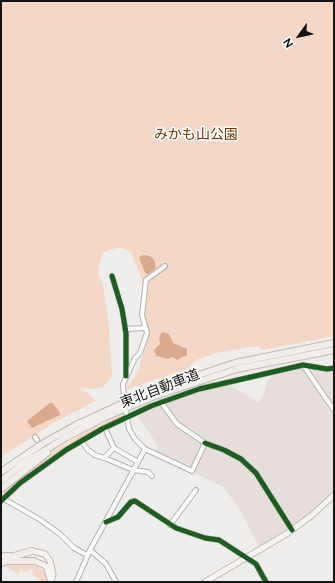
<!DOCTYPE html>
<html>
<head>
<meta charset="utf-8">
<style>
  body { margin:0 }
  #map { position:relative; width:335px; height:583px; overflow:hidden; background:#efedeb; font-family:Figtree,sans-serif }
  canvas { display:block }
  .frame { position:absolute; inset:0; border:2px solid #151313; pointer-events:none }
  .north { position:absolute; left:279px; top:16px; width:40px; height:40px; -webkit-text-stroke:3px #fff; paint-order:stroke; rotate:237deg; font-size:11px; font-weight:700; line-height:16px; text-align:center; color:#151313 }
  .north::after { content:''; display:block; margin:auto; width:14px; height:18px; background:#151313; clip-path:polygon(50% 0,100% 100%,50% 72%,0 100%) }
</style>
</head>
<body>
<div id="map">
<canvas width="335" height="583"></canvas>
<div class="frame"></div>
<div class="north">N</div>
</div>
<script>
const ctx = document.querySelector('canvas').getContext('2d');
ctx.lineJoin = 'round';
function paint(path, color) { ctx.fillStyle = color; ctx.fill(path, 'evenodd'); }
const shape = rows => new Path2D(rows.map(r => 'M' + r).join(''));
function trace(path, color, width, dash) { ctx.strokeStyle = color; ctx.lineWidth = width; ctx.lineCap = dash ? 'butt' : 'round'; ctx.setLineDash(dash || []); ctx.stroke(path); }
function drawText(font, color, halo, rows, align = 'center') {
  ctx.font = font + ' Figtree,"Noto Sans JP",sans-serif'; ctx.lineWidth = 3; ctx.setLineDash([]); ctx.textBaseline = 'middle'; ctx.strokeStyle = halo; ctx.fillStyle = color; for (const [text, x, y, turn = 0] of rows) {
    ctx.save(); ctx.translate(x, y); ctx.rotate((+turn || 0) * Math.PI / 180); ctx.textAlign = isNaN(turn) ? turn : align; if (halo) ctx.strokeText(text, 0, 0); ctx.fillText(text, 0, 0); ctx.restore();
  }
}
const built = shape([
  [300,367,320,368,327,371,334,370,334,491,307,516,259,547,240,509,223,487,192,472,155,452,158,446,137,415,187,394,227,383,258,402,264,395,267,382,273,375]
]);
const green = shape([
  [1,1,334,1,334,336,263,350,258,346,220,352,196,360,187,369,125,390,135,377,139,369,150,332,144,317,146,299,142,280,131,252,120,247,103,252,98,269,99,277,103,284,108,319,112,376,103,387,93,389,77,387,89,394,96,401,57,421,1,457],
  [125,413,125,418,86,436,3,497,1,496,1,492,54,451,87,431],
  [8,562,35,564,47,574,47,582,43,582,32,574,33,571,30,569,27,573,21,569,18,574,3,564]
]);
const water = shape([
  [144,255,149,256,154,259,156,268,148,274,145,273,139,257],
  [162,332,169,334,173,343,187,349,187,355,177,360,173,357,168,359,156,356,154,350,160,344,159,338],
  [50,403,53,403,60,413,60,415,32,428,27,421]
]);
const minor = shape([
  [112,276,122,309,126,333,126,376],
  [125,329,146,328],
  [303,365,334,410],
  [124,398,123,384,135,358,140,353,147,333,142,315,146,280,165,266],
  [126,412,129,429,135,439,145,449,192,471,205,443,177,424,161,402],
  [105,428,114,448,138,462],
  [35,437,37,440],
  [81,441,88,450,95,455,107,459,133,470,148,472,152,476],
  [205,443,224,450,241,459,256,473,292,530],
  [104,458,114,448],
  [2,498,39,519,60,534,74,548,87,555],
  [1,501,20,483,66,450,102,429,151,406,199,389,303,365,327,369,334,368],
  [106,522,118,517,131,502,135,501,176,528,205,538,219,540,256,564,266,582],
  [170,525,196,490],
  [90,550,106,564,116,582],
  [76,582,90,550,145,449]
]);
const major = shape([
  [32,551,45,554,50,561,53,574,51,582],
  [34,561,46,566,50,579],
  [205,582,288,533,311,516,334,495]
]);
const highway = shape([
  [1,472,42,444,76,425,150,391,235,363,334,343],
  [1,481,23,464,65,438,105,417,152,397,237,369,334,350],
  [1,489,47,453],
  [1,556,14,556,32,551],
  [1,563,7,561,34,561]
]);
const cycleway = shape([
  [112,276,122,309,126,333,126,376],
  [205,443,224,450,241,459,256,473,292,530],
  [1,501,20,483,66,450,102,429,151,406,199,389,303,365,327,369,334,368],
  [106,522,118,517,131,502,135,501,176,528,205,538,219,540,256,564,266,582]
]);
const parkNames = [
  ["みかも山公園",196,135]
];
const streetNames = [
  ["東北自動車道",160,389,-21]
];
paint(built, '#e5deda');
paint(green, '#f4d7c6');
paint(water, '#d9aa8e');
trace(minor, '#b2b1b0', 6);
trace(major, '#c0bab6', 7);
trace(highway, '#c0bab6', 8);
trace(minor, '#fdfcfc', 4);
trace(major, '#f6f3f2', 5);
trace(highway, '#f2edea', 6);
trace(cycleway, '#1b5e20', 5);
drawText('14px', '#703302', '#fff', parkNames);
drawText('14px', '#151313', '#fff', streetNames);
</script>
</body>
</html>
